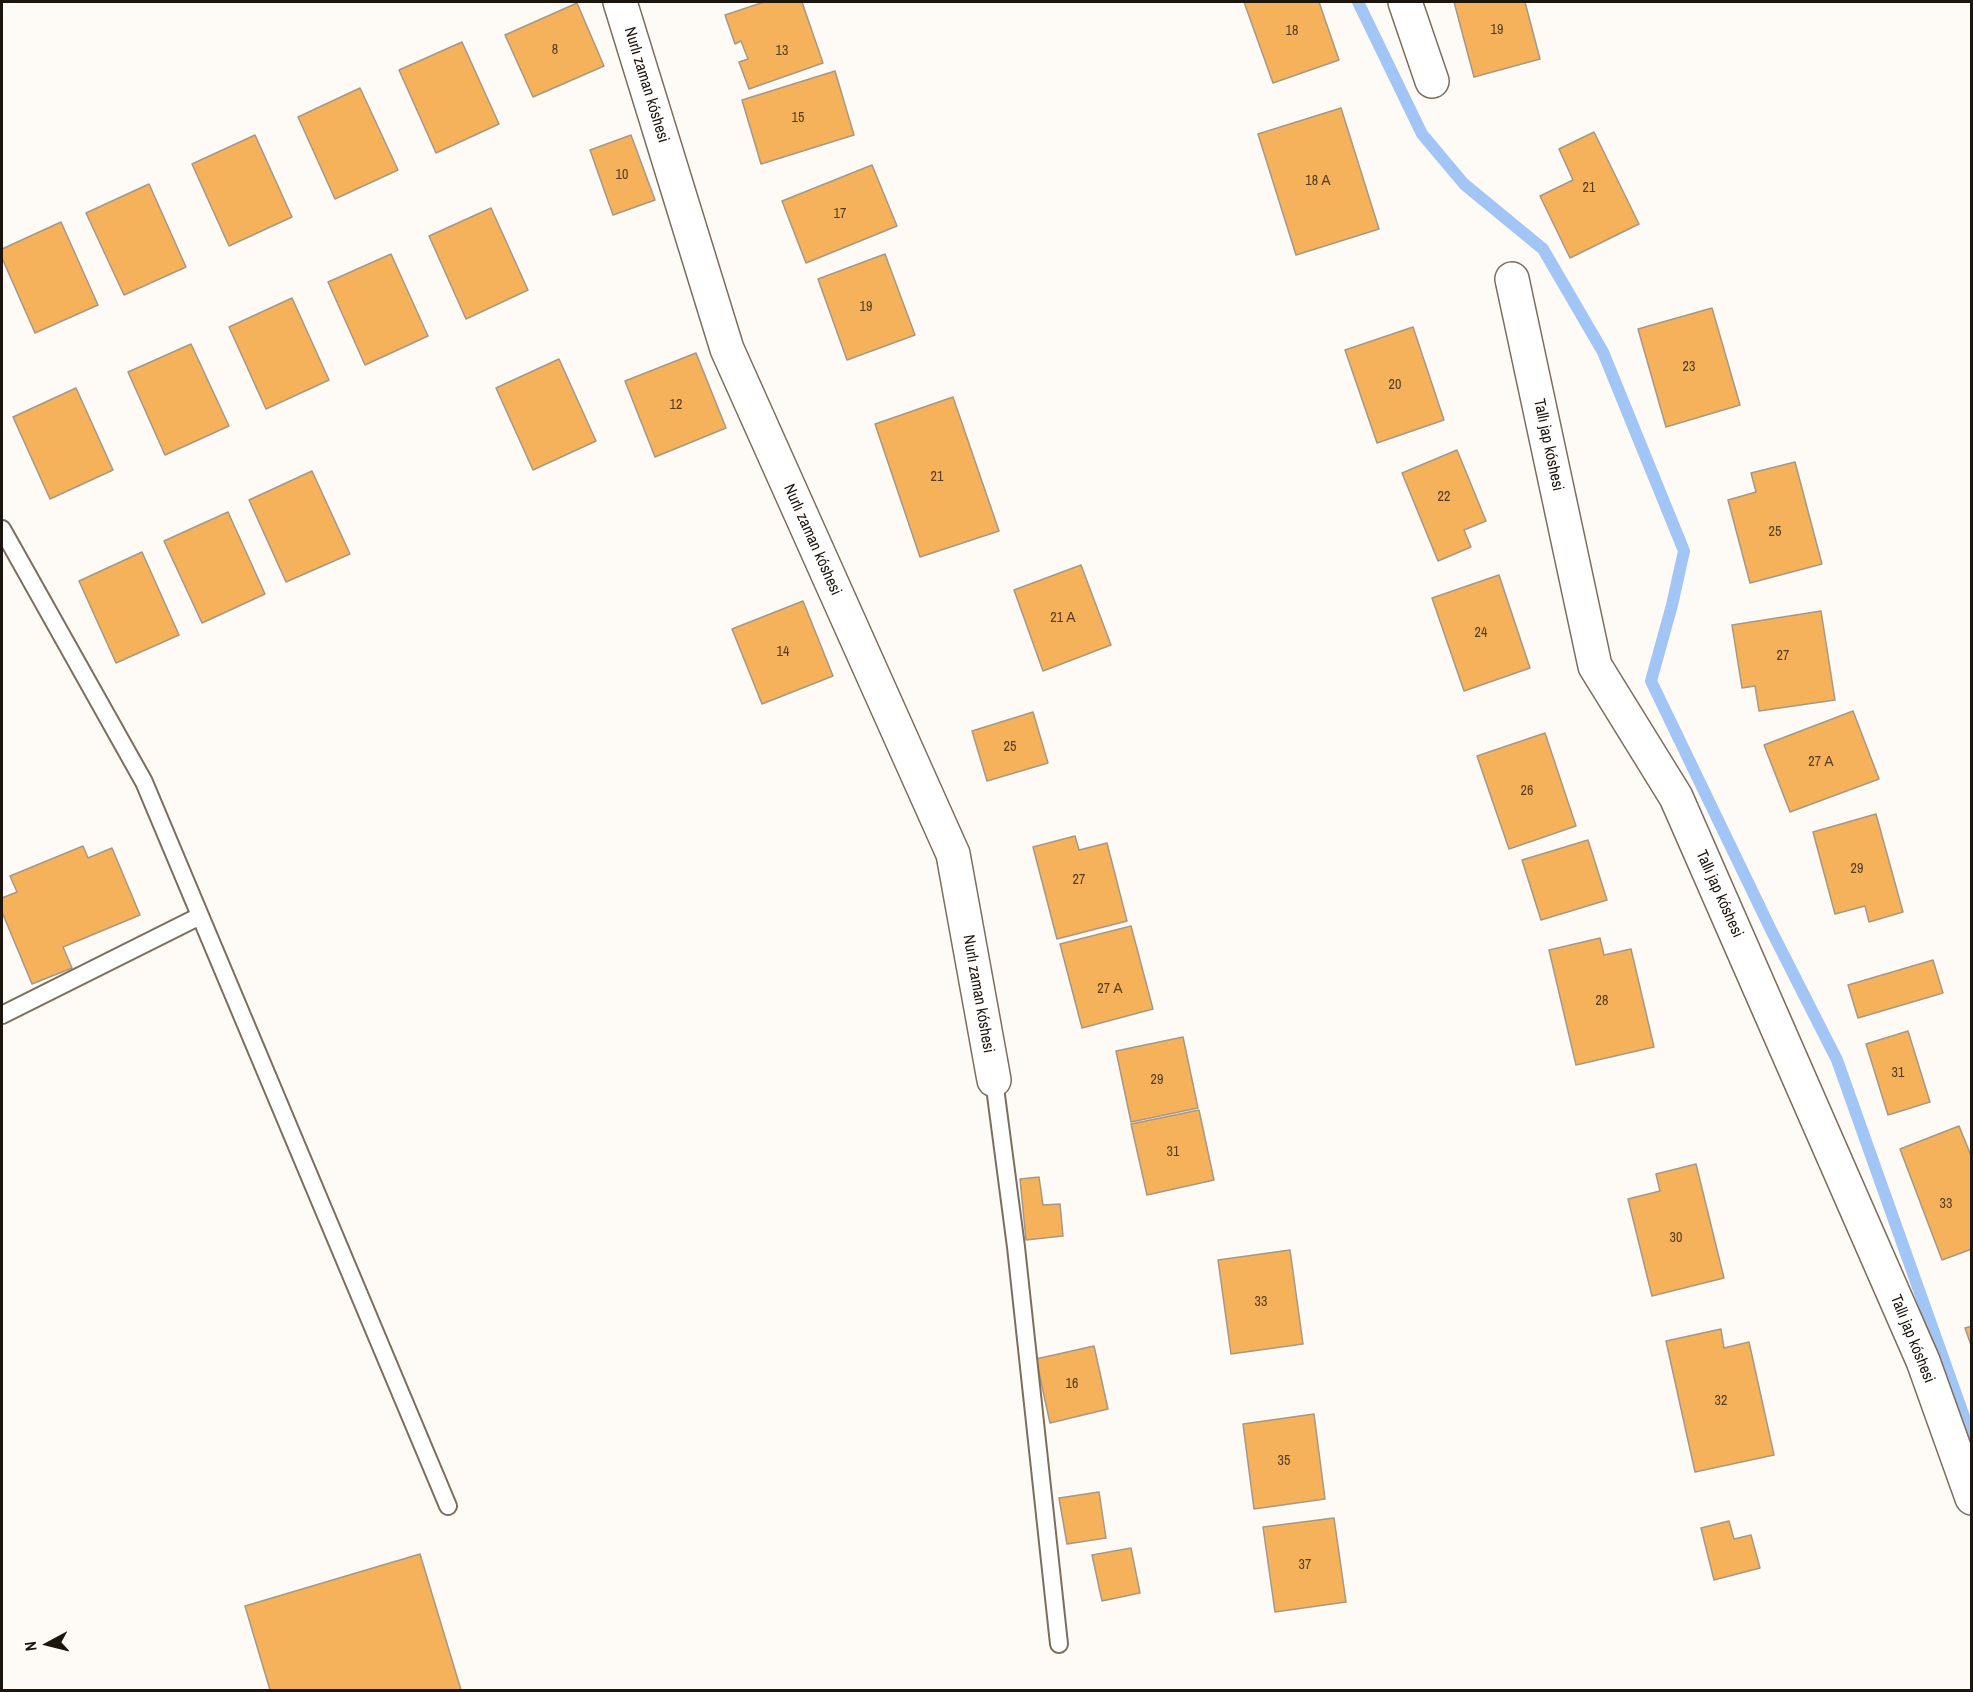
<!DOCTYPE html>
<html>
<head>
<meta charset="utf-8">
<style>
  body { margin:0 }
  #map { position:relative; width:1973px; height:1692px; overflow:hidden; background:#fefbf7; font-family:"Archivo Narrow",sans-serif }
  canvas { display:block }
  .frame { position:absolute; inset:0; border:3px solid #1b150e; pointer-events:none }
  .north { position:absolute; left:18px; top:1614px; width:60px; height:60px; -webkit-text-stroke:4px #fff; paint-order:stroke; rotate:263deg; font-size:16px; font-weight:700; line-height:24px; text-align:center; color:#1b150e }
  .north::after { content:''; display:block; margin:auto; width:21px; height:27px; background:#1b150e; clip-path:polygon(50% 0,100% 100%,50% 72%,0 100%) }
</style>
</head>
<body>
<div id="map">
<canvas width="1973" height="1692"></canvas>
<div class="frame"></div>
<div class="north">N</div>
</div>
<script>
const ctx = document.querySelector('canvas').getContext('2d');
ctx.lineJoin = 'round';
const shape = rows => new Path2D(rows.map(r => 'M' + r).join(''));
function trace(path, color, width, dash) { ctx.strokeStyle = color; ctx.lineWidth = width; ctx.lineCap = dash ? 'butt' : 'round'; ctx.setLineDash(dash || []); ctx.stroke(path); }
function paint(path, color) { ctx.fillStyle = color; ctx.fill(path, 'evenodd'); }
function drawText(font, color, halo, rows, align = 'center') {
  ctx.font = font + ' "Archivo Narrow",sans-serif'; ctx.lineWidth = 6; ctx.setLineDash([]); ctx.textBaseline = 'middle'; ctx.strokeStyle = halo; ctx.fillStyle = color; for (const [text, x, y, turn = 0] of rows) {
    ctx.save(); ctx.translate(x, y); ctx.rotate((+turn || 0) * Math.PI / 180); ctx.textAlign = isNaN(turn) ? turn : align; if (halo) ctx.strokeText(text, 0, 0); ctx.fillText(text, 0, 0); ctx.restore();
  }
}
const stream = shape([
  [1358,2,1422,134,1464,184,1543,249,1603,352,1684,551,1672,605,1651,681,1771,930,1837,1060,1972,1439]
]);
const building = shape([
  [764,2,802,2,823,63,749,89,739,62,748,59,741,41,735,44,725,15,764,2],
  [1244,2,1319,2,1339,60,1273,83,1244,2],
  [1454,2,1525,2,1540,59,1474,77,1454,2],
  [577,3,604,66,533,97,505,35,577,3],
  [462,42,499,124,436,153,399,70,462,42],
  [835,71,854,135,761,164,742,100,835,71],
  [360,88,398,170,335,199,298,117,360,88],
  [1341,108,1379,229,1296,255,1258,134,1341,108],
  [1594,132,1639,224,1570,258,1540,196,1573,180,1559,149,1594,132],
  [255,135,292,217,229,246,192,164,255,135],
  [631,135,655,200,613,215,590,150,631,135],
  [872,165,897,226,806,263,782,201,872,165],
  [149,184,186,267,124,295,86,213,149,184],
  [491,208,528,290,466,319,429,236,491,208],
  [61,222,98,305,35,333,2,258,2,249,61,222],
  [391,254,428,336,365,365,328,282,391,254],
  [885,254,915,335,847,360,818,279,885,254],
  [292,298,329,380,266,409,229,327,292,298],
  [1712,308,1740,405,1666,427,1638,329,1712,308],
  [1413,327,1444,420,1377,443,1345,350,1413,327],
  [191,344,229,426,165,455,128,372,191,344],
  [696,353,726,428,655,457,625,381,696,353],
  [559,359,596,441,533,470,496,388,559,359],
  [76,388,113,470,50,499,13,417,76,388],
  [953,397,999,531,920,557,875,424,953,397],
  [1457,450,1486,521,1464,530,1471,547,1438,561,1402,473,1457,450],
  [1795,462,1822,564,1750,583,1728,500,1756,492,1751,473,1795,462],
  [312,471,350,554,286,582,249,500,312,471],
  [228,512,265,594,202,623,164,541,228,512],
  [142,552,179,635,116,663,79,581,142,552],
  [1081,565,1111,645,1043,671,1014,590,1081,565],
  [1499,575,1530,668,1464,691,1432,598,1499,575],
  [803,601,833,676,762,704,732,629,803,601],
  [1821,611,1835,700,1759,711,1755,686,1742,688,1732,625,1821,611],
  [1853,711,1879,779,1790,812,1764,745,1853,711],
  [1033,712,1048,763,987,781,972,731,1033,712],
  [1545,733,1576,826,1509,849,1477,756,1545,733],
  [1876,814,1903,912,1869,922,1865,906,1835,914,1813,832,1876,814],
  [1075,836,1079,850,1107,843,1127,921,1057,939,1033,847,1075,836],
  [1588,840,1607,900,1541,920,1522,860,1588,840],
  [83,846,88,858,112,848,140,915,63,947,72,968,32,984,2,912,2,898,17,892,10,876,83,846],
  [1131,926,1153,1009,1082,1028,1060,944,1131,926],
  [1600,938,1604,955,1631,949,1654,1047,1576,1065,1549,950,1600,938],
  [1933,960,1943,993,1858,1018,1848,985,1933,960],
  [1908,1031,1930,1102,1888,1115,1866,1044,1908,1031],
  [1183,1037,1198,1108,1131,1122,1116,1051,1183,1037],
  [1199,1110,1214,1180,1147,1195,1131,1124,1199,1110],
  [1959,1126,1972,1158,1972,1249,1942,1260,1900,1149,1959,1126],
  [1696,1164,1724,1278,1652,1296,1628,1199,1660,1191,1656,1174,1696,1164],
  [1039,1177,1043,1205,1060,1204,1063,1236,1026,1240,1020,1179,1039,1177],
  [1290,1250,1303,1344,1231,1354,1218,1260,1290,1250],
  [1972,1326,1972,1348,1965,1328,1972,1326],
  [1721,1329,1724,1348,1749,1342,1774,1455,1695,1472,1666,1341,1721,1329],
  [1094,1346,1108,1409,1050,1423,1036,1359,1094,1346],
  [1314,1414,1325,1499,1254,1509,1243,1424,1314,1414],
  [1099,1492,1106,1538,1067,1544,1059,1498,1099,1492],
  [1334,1518,1346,1602,1275,1612,1263,1527,1334,1518],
  [1729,1521,1734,1539,1751,1535,1760,1568,1714,1580,1701,1528,1729,1521],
  [1131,1548,1140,1593,1102,1601,1092,1555,1131,1548],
  [420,1554,461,1690,270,1690,245,1606,420,1554]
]);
const service = shape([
  [2,529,144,782,448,1506],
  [2,1015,200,916],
  [994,1080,1016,1247,1059,1644]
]);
const minor = shape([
  [620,2,727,349,953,854,994,1080],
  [1405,2,1432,81],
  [1512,279,1595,666,1676,797,1923,1361,1972,1498]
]);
const numberNames = [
  ["19",1497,30],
  ["18",1292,31],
  ["8",555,50],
  ["13",782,51],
  ["15",798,118],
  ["10",622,175],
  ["18 А",1318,181],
  ["21",1589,188],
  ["17",840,214],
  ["19",866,307],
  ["23",1689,367],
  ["20",1395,385],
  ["12",676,405],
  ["21",937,477],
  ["22",1444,497],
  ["25",1775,532],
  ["21 А",1063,618],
  ["24",1481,633],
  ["14",783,652],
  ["27",1783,656],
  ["25",1010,747],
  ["27 А",1821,762],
  ["26",1527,791],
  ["29",1857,869],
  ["27",1079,880],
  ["27 А",1110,989],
  ["28",1602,1001],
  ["31",1898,1073],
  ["29",1157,1080],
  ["31",1173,1152],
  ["33",1946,1204],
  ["30",1676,1238],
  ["33",1261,1302],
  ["16",1072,1384],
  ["32",1721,1401],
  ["35",1284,1461],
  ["37",1305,1565]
];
const streetNames = [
  ["Nurlı zaman kóshesi",646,85,73],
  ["Tallı jap kóshesi",1548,445,78],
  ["Nurlı zaman kóshesi",812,540,66],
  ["Tallı jap kóshesi",1719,894,66],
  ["Nurlı zaman kóshesi",978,994,80],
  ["Tallı jap kóshesi",1912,1339,68]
];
trace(stream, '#a1c5f4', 12);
paint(building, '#f5b25b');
trace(building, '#a79785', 1.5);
trace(service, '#7c6e5c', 20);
trace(minor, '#7c6e5c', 36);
trace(service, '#fff', 16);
trace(minor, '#fff', 33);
drawText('14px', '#523c21', null, numberNames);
drawText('16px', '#1b150e', '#fff', streetNames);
</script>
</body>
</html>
